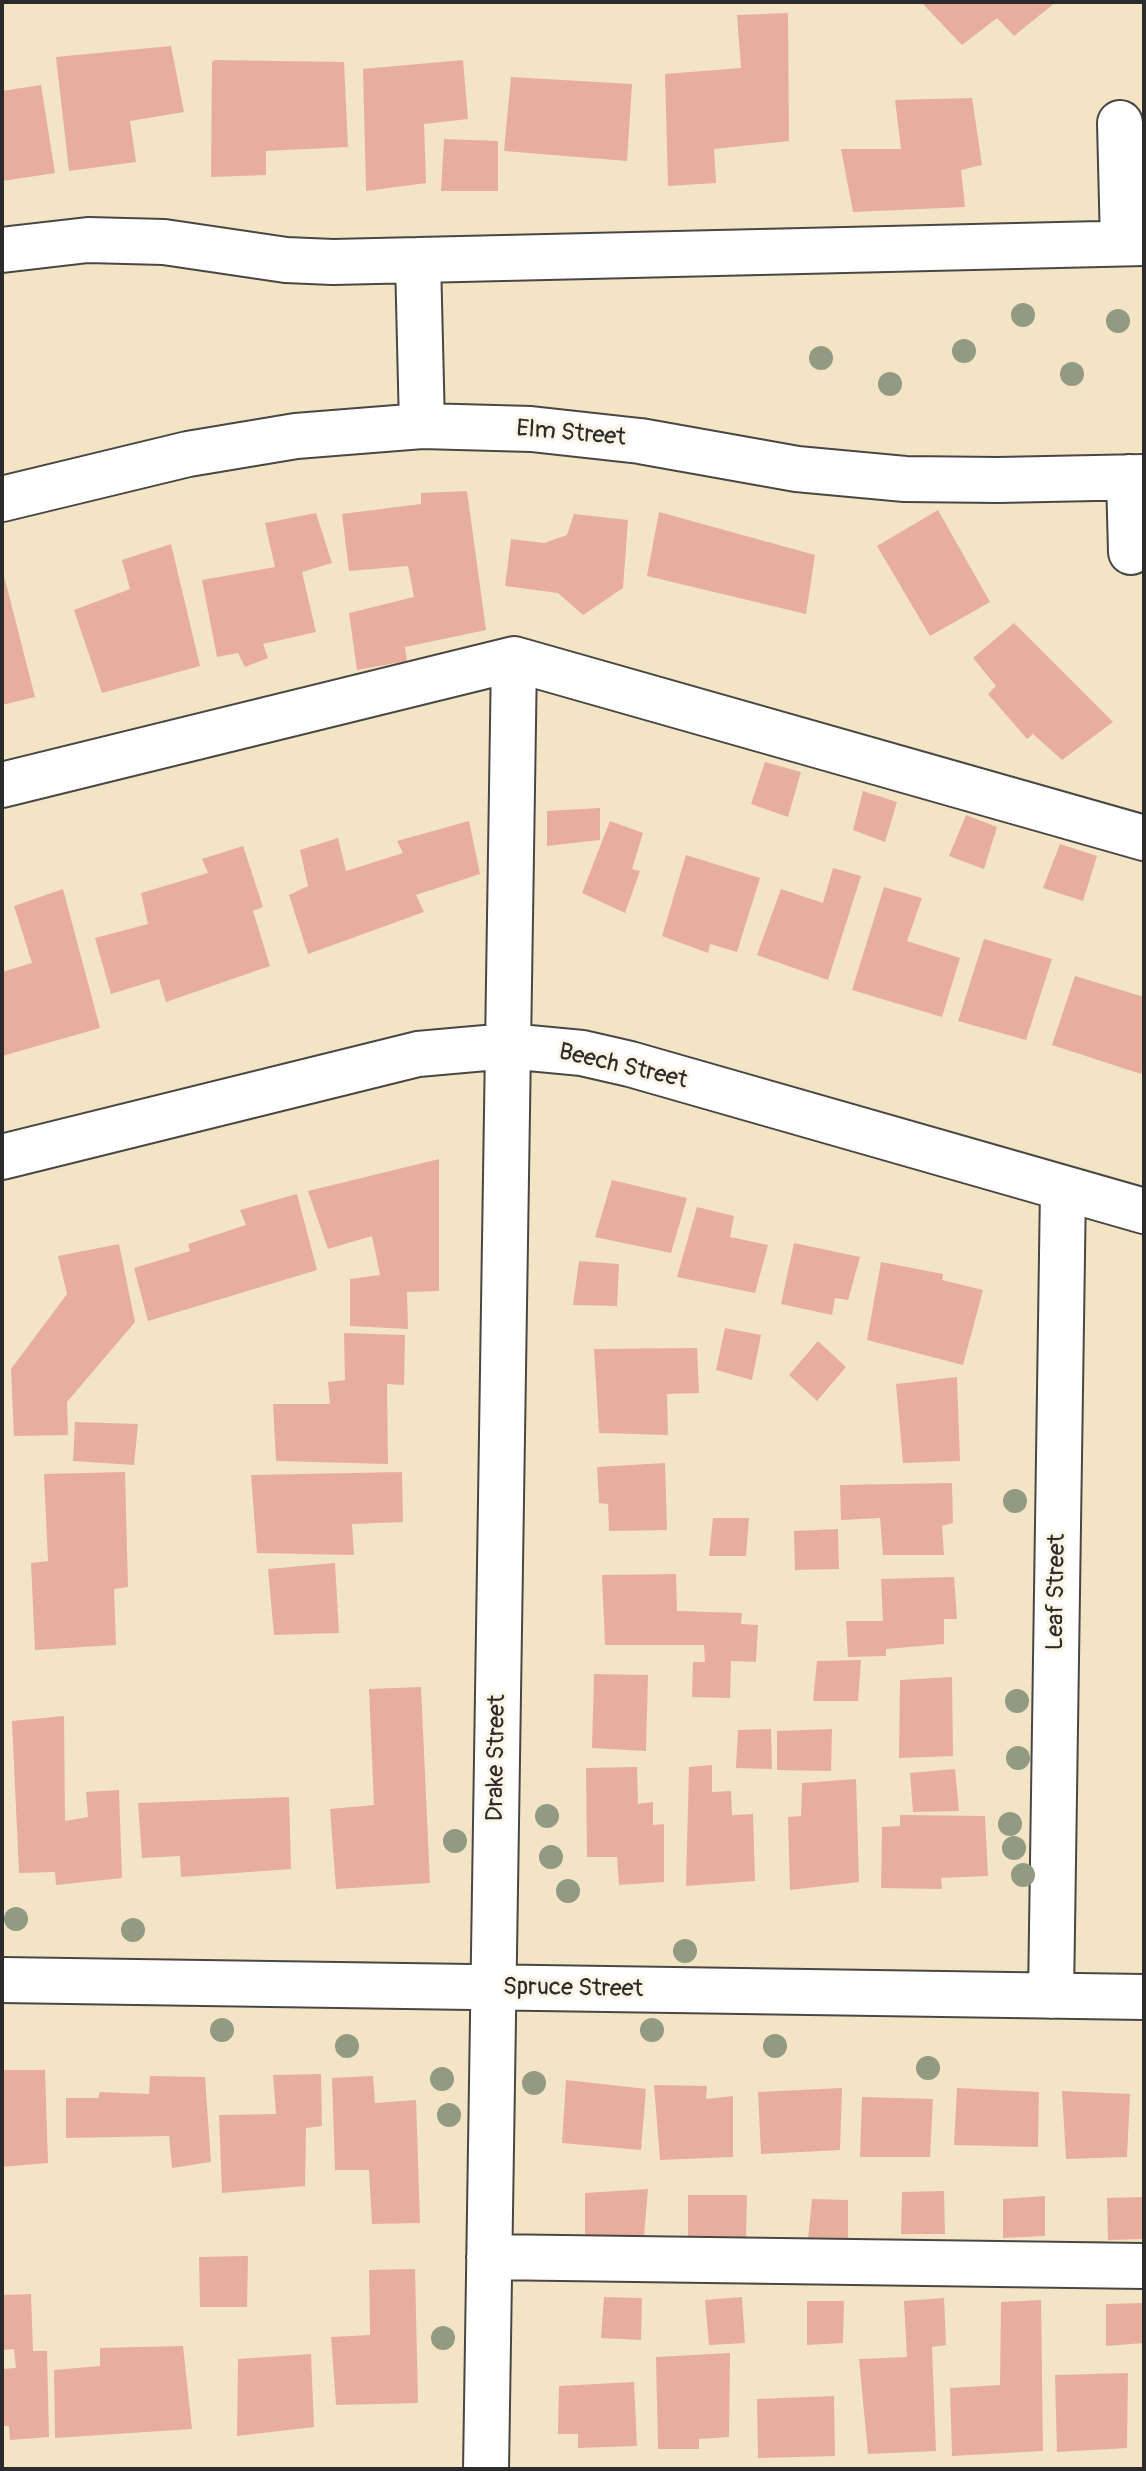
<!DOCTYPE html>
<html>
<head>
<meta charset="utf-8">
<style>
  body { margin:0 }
  #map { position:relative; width:1146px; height:2471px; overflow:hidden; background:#f3e4c6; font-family:Pangolin,sans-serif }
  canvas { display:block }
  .frame { position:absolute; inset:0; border:4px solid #2b2b2b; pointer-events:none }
</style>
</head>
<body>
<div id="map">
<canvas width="1146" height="2471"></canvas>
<div class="frame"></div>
</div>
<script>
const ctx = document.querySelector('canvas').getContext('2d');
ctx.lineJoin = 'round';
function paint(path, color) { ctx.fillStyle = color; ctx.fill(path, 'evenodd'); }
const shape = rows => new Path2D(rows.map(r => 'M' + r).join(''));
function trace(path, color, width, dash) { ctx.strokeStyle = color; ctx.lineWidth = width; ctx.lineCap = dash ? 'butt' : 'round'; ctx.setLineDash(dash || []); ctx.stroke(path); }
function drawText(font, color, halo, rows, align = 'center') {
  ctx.font = font + ' Pangolin,sans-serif'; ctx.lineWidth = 6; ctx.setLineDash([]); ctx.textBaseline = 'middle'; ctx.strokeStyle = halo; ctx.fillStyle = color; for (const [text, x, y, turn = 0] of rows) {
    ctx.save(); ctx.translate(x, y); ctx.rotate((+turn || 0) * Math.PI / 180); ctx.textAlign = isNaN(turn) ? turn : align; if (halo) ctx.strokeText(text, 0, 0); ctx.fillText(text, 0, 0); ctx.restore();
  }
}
const building = shape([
  [921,2,1056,2,1014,36,997,18,962,45],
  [788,13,789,141,714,149,716,183,668,186,665,74,741,68,737,15],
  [171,46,184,112,130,121,136,162,69,171,56,57],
  [214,60,344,62,348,147,266,151,266,175,211,177,212,62],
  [463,60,468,119,424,124,426,183,366,191,363,69],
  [511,77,632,84,627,161,504,151],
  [41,85,55,173,2,181,2,91],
  [972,98,982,165,961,170,965,207,853,212,841,149,901,149,895,100],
  [444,139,498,141,498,191,441,191],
  [467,491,486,630,405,647,407,661,357,670,349,613,414,597,408,566,349,571,342,514,421,504,421,493],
  [938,510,990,602,930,636,877,546],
  [659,512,815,555,806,614,647,576],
  [316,513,332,563,302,572,316,632,263,644,268,658,245,667,238,653,217,657,202,580,275,567,265,523],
  [574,514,628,520,623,588,583,615,558,593,505,586,511,539,544,543,567,535],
  [171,544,200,666,102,693,74,610,130,589,122,560],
  [3,572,35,697,2,705,2,573],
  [1014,623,1113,722,1062,760,1033,734,1027,739,988,694,996,686,973,658],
  [765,762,801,772,788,817,751,804],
  [863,791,897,802,885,842,853,830],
  [600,808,600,840,547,846,547,811],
  [966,815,997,827,984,869,949,856],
  [469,821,480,874,416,895,424,912,308,954,289,895,308,886,300,850,338,838,346,871,403,853,397,841],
  [610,821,643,833,632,869,640,871,625,913,582,893],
  [1060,844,1097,856,1083,901,1043,888],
  [243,846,263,907,253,911,270,966,166,1002,159,979,111,994,95,938,148,924,141,893,208,873,202,859],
  [686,855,760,878,737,952,710,944,708,953,662,936],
  [833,868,861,876,828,980,757,955,781,889,823,903],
  [884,887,922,898,907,941,960,958,942,1017,852,990],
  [63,889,100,1028,2,1056,2,972,32,963,14,906],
  [984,939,1052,959,1026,1040,958,1021],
  [1075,976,1144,997,1144,1064,1141,1074,1052,1045],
  [439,1159,439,1291,407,1292,408,1329,350,1326,350,1279,380,1275,372,1236,328,1249,308,1191],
  [612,1180,687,1198,671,1253,595,1237],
  [297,1194,317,1270,148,1321,134,1268,190,1251,188,1244,246,1225,240,1210],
  [697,1207,734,1216,730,1237,768,1245,755,1293,677,1277],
  [794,1243,860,1257,848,1300,835,1298,832,1315,781,1304],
  [119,1244,135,1322,67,1402,68,1435,14,1436,11,1369,67,1294,58,1256],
  [579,1261,619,1264,617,1306,573,1305],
  [881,1262,943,1274,942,1280,983,1290,963,1365,867,1340],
  [725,1328,761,1335,752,1380,716,1370],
  [344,1333,405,1335,404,1385,387,1384,388,1464,276,1461,273,1404,330,1404,328,1382,345,1380],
  [818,1341,846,1367,817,1401,789,1375],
  [697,1348,699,1393,667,1394,668,1435,599,1433,594,1349],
  [957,1377,960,1461,903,1463,896,1384],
  [75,1422,138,1424,134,1465,73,1461],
  [665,1463,667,1530,609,1531,608,1504,599,1503,597,1467],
  [125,1472,128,1587,114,1589,116,1645,35,1650,31,1563,48,1561,44,1474],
  [402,1472,403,1522,352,1524,354,1555,257,1553,251,1475],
  [952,1483,953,1523,942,1526,944,1555,883,1555,880,1518,841,1520,840,1485],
  [713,1518,749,1518,746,1556,709,1556],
  [838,1529,839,1569,795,1570,794,1531],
  [335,1563,339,1633,274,1635,268,1569],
  [676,1574,677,1611,742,1613,741,1624,758,1625,756,1662,731,1661,730,1698,692,1697,693,1662,705,1662,704,1645,605,1645,602,1575],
  [954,1577,957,1619,944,1619,944,1644,886,1649,886,1656,848,1657,846,1621,883,1621,881,1579],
  [861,1660,858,1701,813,1701,817,1661],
  [594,1674,648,1675,646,1751,592,1748],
  [952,1677,953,1756,899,1758,900,1680],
  [421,1687,430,1883,336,1889,330,1809,374,1805,369,1689],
  [64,1716,65,1821,88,1817,86,1792,119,1790,122,1878,56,1885,55,1872,19,1873,12,1721],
  [771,1729,772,1769,736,1768,738,1730],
  [832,1729,831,1771,777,1770,777,1731],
  [712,1765,712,1792,731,1791,732,1815,753,1814,755,1881,686,1886,689,1767],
  [637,1767,638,1804,653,1802,653,1825,664,1824,664,1882,619,1885,617,1857,587,1857,586,1768],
  [955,1769,959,1811,913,1812,910,1773],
  [856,1779,859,1882,790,1890,788,1817,801,1816,802,1783],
  [289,1797,291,1869,181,1877,180,1856,142,1858,138,1803],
  [900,1815,985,1816,988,1876,941,1878,942,1889,881,1888,882,1827,900,1826],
  [2,2070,45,2070,48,2163,2,2167],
  [321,2074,322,2126,306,2128,305,2186,222,2193,219,2115,276,2114,273,2075],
  [150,2076,205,2077,211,2162,172,2168,169,2136,66,2138,66,2098,98,2098,100,2092,149,2094],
  [373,2076,375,2103,416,2100,420,2223,372,2224,369,2170,335,2170,332,2078],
  [566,2080,646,2089,641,2150,562,2143],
  [654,2085,707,2086,706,2099,733,2096,733,2157,660,2160],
  [842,2088,840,2150,761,2154,758,2092],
  [957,2088,1039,2092,1038,2147,954,2145],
  [1062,2091,1130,2094,1127,2157,1066,2159],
  [862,2097,933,2099,930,2157,860,2157],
  [648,2189,644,2236,585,2237,585,2193],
  [944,2191,945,2234,901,2234,902,2192],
  [688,2195,747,2195,746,2238,688,2239],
  [1045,2196,1045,2236,1003,2238,1003,2199],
  [1144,2197,1144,2239,1108,2240,1107,2198],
  [812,2199,848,2200,848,2240,808,2240],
  [248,2256,247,2307,200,2307,199,2257],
  [415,2269,418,2403,336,2405,331,2337,370,2335,369,2270],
  [31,2294,33,2351,47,2351,49,2437,10,2440,9,2426,2,2426,2,2369,16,2368,14,2349,2,2350,2,2295],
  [604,2297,642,2298,641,2340,601,2338],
  [742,2297,745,2343,709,2345,705,2300],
  [944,2298,946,2345,932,2347,936,2451,868,2454,859,2359,907,2357,904,2301],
  [1041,2300,1043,2451,952,2456,950,2388,1000,2385,1001,2302],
  [807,2301,844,2301,843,2343,807,2345],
  [1144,2303,1144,2343,1106,2346,1106,2304],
  [183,2346,192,2429,55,2438,54,2370,100,2366,100,2348],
  [730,2353,729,2437,699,2439,699,2449,658,2449,656,2357],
  [311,2354,314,2427,237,2436,238,2359],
  [1128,2373,1127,2448,1057,2452,1055,2375],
  [634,2382,637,2446,578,2448,578,2434,558,2434,559,2386],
  [834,2396,835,2456,758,2458,757,2399]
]);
const minor = shape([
  [1120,123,1123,243],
  [2,250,88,240,164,242,286,260,333,262,1144,243],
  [418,260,422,426],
  [1129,477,1131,552],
  [2,499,188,454,296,436,422,426,531,429,640,441,797,469,905,479,998,480,1144,477],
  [2,785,514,659,1144,838],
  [2,1157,418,1054,508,1046,582,1053,630,1064,1144,1211],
  [2,1980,1144,1997],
  [1051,1996,1063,1188],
  [489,2257,1144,2266],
  [486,2469,514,659]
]);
const trees = [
  [1023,315],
  [1118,321],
  [964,351],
  [821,358],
  [1072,374],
  [890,384],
  [1015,1501],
  [1017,1701],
  [1018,1758],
  [547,1816],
  [1010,1824],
  [455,1841],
  [1014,1848],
  [551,1857],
  [1023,1875],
  [568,1891],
  [16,1919],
  [133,1930],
  [685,1951],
  [222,2030],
  [652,2030],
  [347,2046],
  [775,2046],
  [928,2068],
  [442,2079],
  [534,2083],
  [449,2115],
  [443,2338]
];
const streetNames = [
  ["Elm Street",571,434,5],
  ["Beech Street",623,1067,13],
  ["Leaf Street",1057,1592,-89],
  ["Drake Street",497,1758,-89],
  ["Spruce Street",573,1989,1]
];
paint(building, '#e8ae9d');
trace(minor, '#494742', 48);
trace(minor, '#fff', 44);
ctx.fillStyle = '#939a82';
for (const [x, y] of trees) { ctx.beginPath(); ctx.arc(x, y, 12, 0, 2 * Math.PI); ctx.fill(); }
drawText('24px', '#2b2b2b', '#fcf5e5', streetNames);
</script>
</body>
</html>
